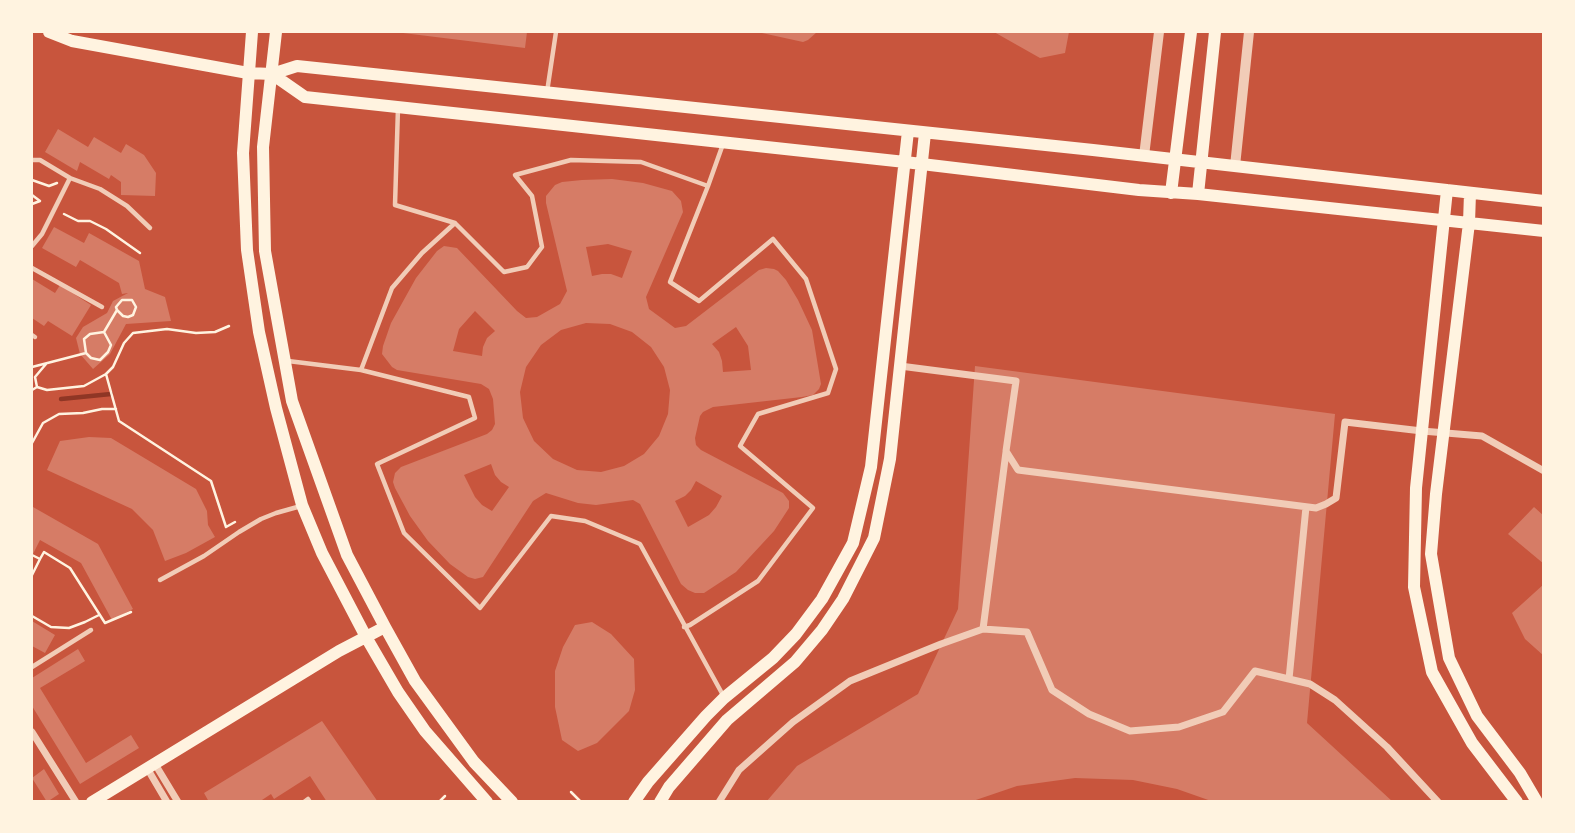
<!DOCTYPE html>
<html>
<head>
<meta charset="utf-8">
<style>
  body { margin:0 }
  #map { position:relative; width:1575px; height:833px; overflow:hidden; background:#c8553d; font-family:Inter,sans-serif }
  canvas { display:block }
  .frame { position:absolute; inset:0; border:33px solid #fff3e0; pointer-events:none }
</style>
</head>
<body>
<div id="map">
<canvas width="1575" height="833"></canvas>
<div class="frame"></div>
</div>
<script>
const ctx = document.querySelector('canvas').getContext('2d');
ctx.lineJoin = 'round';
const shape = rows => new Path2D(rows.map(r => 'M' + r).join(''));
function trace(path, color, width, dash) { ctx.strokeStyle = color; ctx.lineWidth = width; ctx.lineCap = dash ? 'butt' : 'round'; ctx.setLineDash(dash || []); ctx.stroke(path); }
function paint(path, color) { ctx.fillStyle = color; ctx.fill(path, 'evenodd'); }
const stream = shape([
  [61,399,111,394]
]);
const building = shape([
  [403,32,527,32,525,48,403,33],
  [994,32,1069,32,1065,53,1040,58],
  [762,33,762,32,817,32,808,40,803,42],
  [58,129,88,147,94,137,121,153,126,144,144,155,156,173,155,196,121,195,121,182,111,175,109,179,80,162,77,171,45,152],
  [612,179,643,183,672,191,681,201,683,212,646,297,649,309,675,328,686,326,759,270,766,268,774,269,778,271,786,280,798,300,812,330,821,384,819,389,813,395,802,397,713,407,703,412,700,416,695,438,696,445,701,450,783,493,789,501,789,508,774,531,736,572,704,593,695,593,688,590,681,584,640,504,633,500,596,505,578,503,546,493,533,501,483,577,475,579,468,577,450,564,428,541,410,516,395,488,393,482,395,473,401,467,487,434,492,430,495,424,493,399,489,389,481,384,397,370,392,367,382,354,383,346,391,323,416,278,437,251,444,246,457,248,517,311,526,318,537,317,560,304,567,291,546,203,546,196,555,185,562,182,582,180],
  [608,244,632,251,622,278,611,274,602,274,592,276,586,247],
  [475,311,495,331,487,338,483,347,482,356,453,351,459,329],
  [586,323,610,324,632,332,651,347,664,367,670,390,668,414,659,436,644,454,624,466,601,472,577,470,553,459,534,441,523,418,520,392,526,367,541,345,561,330],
  [736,327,748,346,751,370,723,372,722,361,719,352,712,344],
  [491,464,495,475,501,482,509,487,492,511,482,505,475,497,464,475],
  [696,481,722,496,716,507,709,515,688,527,675,501,685,496,691,490],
  [54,227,84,243,89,233,139,261,145,289,165,297,171,321,126,324,110,354,93,369,80,354,76,338,83,327,107,313,113,301,128,293,122,294,119,283,80,260,76,267,42,248],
  [32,279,55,293,60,285,91,305,72,336,48,321,44,326,32,318],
  [975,366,1335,414,1307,723,1393,802,1214,802,1177,789,1133,780,1075,778,1017,786,970,802,766,802,797,766,918,694,958,609],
  [89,437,111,438,196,489,207,511,208,525,215,537,186,553,165,561,153,530,132,509,47,470,60,441],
  [33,507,98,544,133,609,112,620,81,563,40,540,32,556,32,510],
  [1534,507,1544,516,1544,564,1508,534],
  [1544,584,1544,656,1525,639,1512,613],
  [32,621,55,635,45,653,32,646],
  [592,622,611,634,634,659,635,690,629,711,597,743,578,751,562,740,555,707,555,671,563,647,575,625],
  [78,649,85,661,40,688,86,763,131,735,139,748,80,784,32,706,32,678],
  [322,721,378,802,327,802,310,776,274,799,271,794,259,802,209,802,204,793],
  [44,769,59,794,47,802,32,778]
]);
const path = shape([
  [32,180,49,186,57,183],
  [32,195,40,201,32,204],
  [64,214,78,221,90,221,106,229,140,253],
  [229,326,215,332,196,333,167,329,133,333,124,343,113,367,106,374,119,421,211,481,226,527,235,522],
  [104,332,111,345,108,352,100,360,91,358,86,353,84,339,90,334,104,332],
  [104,332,117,310,116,307,122,300,132,300,136,307,133,315,128,317,123,316,117,310],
  [32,367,86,353],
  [37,387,35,377,46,364],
  [32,390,37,387,47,390,84,386,106,374],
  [32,443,43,423,59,414,83,413,102,409,116,409],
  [32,555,40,559,44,552,70,568,105,623,131,612],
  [32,575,40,559],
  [32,616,51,627,69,628,85,622,99,615],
  [571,792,581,802],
  [439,802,445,796]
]);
const service = shape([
  [547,92,556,32],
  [398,108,395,205,455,223],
  [32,160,40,160,70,178,42,234,32,246],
  [70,178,100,189,127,206,150,228],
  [708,186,723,144],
  [32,268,102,307],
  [32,335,35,337],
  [288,361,361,370,469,397,475,418,377,464,404,533,480,608,551,516,585,521,640,544,724,697],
  [361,370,392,288,422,253,455,223,504,272,527,267,542,247,532,196,515,175,571,160,641,162,708,186,670,282,699,301,773,239,806,279,836,369,828,393,758,414,740,446,813,508,758,581,690,625,684,627],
  [160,580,204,556,239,532,261,519,276,513,301,506],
  [32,667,91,630],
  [304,802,308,799,310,802]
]);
const minor = shape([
  [900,366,1016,381,1006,451,1018,470,1316,508,1326,504,1336,498,1345,422,1422,431,1482,436,1544,471],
  [983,629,1006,452],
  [1289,679,1306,507],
  [32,732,76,802],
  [155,764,178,802],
  [147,768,167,802],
  [719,802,739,770,793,722,850,681,941,644,983,629,1027,632,1052,690,1089,714,1130,731,1179,727,1223,712,1255,671,1310,684,1335,700,1387,747,1438,802]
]);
const tertiary = shape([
  [1144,156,1159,32],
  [1235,166,1249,32]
]);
const secondary = shape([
  [49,32,72,41,248,73,272,74,297,66,1093,150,1544,201],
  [252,32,243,153,247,250,259,332,276,408,302,505,322,553,366,637,398,692,425,731,487,802],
  [276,32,263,147,265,251,292,401,347,555,385,627,415,681,474,762,512,802],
  [272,74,305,97,905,162,1139,190,1198,194,1544,231],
  [1447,190,1416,488,1414,587,1432,672,1472,743,1517,802],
  [1171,193,1191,32],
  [1470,193,1469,223,1436,494,1431,554,1449,658,1477,716,1520,773,1537,802],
  [1198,194,1215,32],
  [92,802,339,651,385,627],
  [634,802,648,782,706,716,724,698,773,658,796,634,822,599,853,543,871,467,908,131],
  [660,802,669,787,727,720,795,662,822,630,843,599,874,538,890,459,925,133]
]);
trace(stream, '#8f3625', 4.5);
paint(building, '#d67c66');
trace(path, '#fff3e0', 2.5);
trace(service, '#f1ccb7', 4.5);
trace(minor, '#f1ccb7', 7);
trace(tertiary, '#f1ccb7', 10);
trace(secondary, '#fff3e0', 12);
</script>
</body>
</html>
